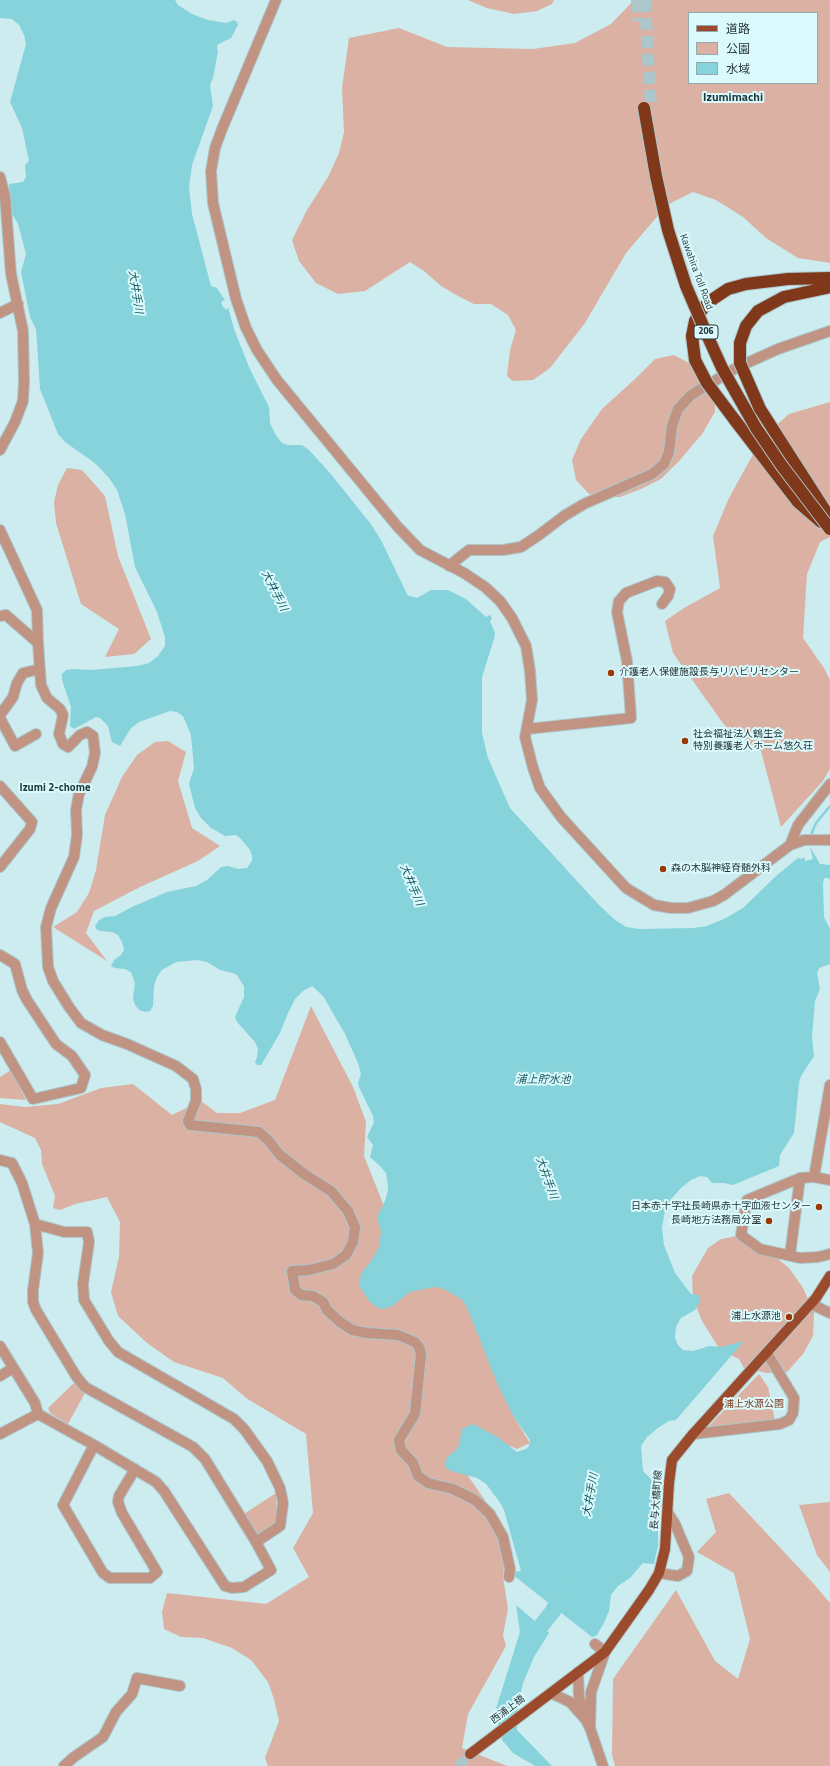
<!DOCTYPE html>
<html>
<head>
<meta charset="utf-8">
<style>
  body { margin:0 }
  #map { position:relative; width:830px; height:1766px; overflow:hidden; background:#cdecf0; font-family:"Titillium Web","Noto Sans JP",sans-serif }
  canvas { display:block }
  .legend { position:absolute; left:688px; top:12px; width:130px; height:72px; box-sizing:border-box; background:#dafafd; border:1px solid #93abae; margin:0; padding:5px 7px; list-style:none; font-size:12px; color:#293537 }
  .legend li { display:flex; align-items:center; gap:8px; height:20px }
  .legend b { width:20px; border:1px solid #93abae }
</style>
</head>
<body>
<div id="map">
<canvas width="830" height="1766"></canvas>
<ul class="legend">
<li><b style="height:5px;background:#9b4b2b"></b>道路</li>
<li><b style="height:11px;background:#dab1a2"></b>公園</li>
<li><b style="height:11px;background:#86d3db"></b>水域</li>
</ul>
</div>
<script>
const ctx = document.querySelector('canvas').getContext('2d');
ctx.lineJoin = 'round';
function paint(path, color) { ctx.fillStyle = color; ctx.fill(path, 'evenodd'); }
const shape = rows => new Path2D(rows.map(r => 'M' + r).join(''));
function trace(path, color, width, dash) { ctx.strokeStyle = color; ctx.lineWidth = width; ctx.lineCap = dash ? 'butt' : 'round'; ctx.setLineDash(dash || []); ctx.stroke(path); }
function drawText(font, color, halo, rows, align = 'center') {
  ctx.font = font + ' "Titillium Web","Noto Sans JP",sans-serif'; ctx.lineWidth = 4; ctx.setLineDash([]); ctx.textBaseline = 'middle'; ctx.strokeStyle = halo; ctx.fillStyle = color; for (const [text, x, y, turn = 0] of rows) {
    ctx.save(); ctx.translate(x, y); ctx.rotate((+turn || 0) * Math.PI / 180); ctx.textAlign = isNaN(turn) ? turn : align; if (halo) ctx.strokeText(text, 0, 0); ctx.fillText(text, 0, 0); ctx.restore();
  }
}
const green = shape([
  [468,0,554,0,552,4,537,11,514,14,487,8],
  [634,0,830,0,830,263,798,258,766,238,743,217,716,200,693,192,667,205,626,253,585,323,550,368,533,380,513,381,507,376,510,350,516,330,508,315,491,304,474,304,458,296,441,286,424,271,410,262,365,291,338,294,316,283,299,261,292,240,307,210,328,177,339,153,344,132,342,88,349,38,399,28,447,47,533,49,575,43,611,24],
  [689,13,817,13,817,83,689,83],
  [674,355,691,364,715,394,715,412,702,434,680,460,661,479,641,489,620,497,605,497,589,494,576,480,572,460,581,439,602,409,635,379,655,359],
  [830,402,830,537,820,542,807,574,803,638,824,668,830,680,830,769,823,781,781,827,761,751,725,726,673,653,665,621,684,608,720,588,713,536,729,498,762,438,789,414],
  [67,468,82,470,105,496,118,556,151,639,134,654,105,657,119,629,81,604,56,523,54,502,58,485],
  [168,741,186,752,178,781,192,828,220,846,198,861,140,887,94,911,86,933,107,961,53,927,77,912,89,893,96,870,105,815,122,777,137,755,155,742],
  [311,1006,353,1087,366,1122,364,1156,390,1221,413,1272,467,1298,513,1415,530,1443,517,1449,467,1428,459,1463,507,1532,503,1577,508,1609,503,1635,506,1646,468,1714,462,1748,507,1766,268,1766,265,1758,279,1721,274,1699,268,1682,251,1660,232,1648,203,1638,181,1637,164,1629,162,1612,167,1593,266,1604,309,1577,293,1548,313,1513,306,1434,246,1398,223,1378,174,1362,147,1343,118,1316,111,1292,119,1257,120,1222,107,1197,75,1204,60,1210,53,1208,55,1196,42,1164,41,1150,35,1138,0,1122,0,1104,25,1107,58,1104,101,1088,133,1084,172,1115,201,1101,217,1113,240,1113,275,1100],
  [11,1070,26,1100,0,1098,0,1077],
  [737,1236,772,1254,789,1268,803,1288,814,1312,813,1336,803,1354,787,1372,767,1373,744,1368,739,1359,720,1350,702,1321,693,1298,692,1276,708,1248,721,1239],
  [759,1374,768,1387,775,1421,710,1429,709,1426],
  [75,1382,86,1391,68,1424,50,1413,48,1408],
  [276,1493,277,1519,274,1524,261,1533,254,1533,244,1514],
  [729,1493,813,1583,830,1603,830,1766,615,1766,612,1755,613,1679,676,1590,715,1661,738,1679,750,1639,734,1573,697,1552,716,1532,706,1499],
  [830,1502,830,1572,817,1555,799,1505]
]);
const water = shape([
  [0,0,175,0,178,5,192,14,208,20,226,23,234,20,237,22,238,25,231,38,217,45,218,52,213,78,210,85,213,106,192,165,189,187,192,214,211,286,217,288,225,300,221,302,223,307,227,310,228,307,234,329,249,367,269,407,270,423,275,434,282,443,288,445,302,445,309,450,330,473,370,523,381,540,407,594,409,596,417,598,431,590,448,590,466,599,486,617,490,615,492,618,490,621,495,633,494,639,482,677,482,733,488,758,510,808,599,905,614,919,626,927,640,929,694,928,707,926,726,918,743,908,776,876,798,858,801,859,804,857,805,861,813,859,810,847,820,864,830,865,830,880,828,878,824,878,823,884,824,917,830,929,830,964,819,968,817,973,820,989,815,1001,812,1037,814,1056,801,1076,799,1083,794,1133,780,1155,779,1166,733,1185,724,1183,712,1183,707,1177,700,1176,691,1180,681,1188,671,1199,665,1211,662,1228,664,1245,675,1273,691,1294,700,1295,699,1303,695,1310,681,1318,676,1327,675,1338,678,1345,683,1350,693,1351,709,1346,721,1347,744,1341,676,1420,669,1421,658,1428,647,1437,641,1446,643,1471,654,1482,658,1502,658,1546,654,1564,643,1563,630,1578,618,1586,611,1595,609,1611,604,1623,597,1635,592,1637,513,1575,514,1572,521,1571,504,1510,499,1501,486,1484,477,1478,451,1471,446,1468,445,1464,447,1457,455,1451,459,1445,462,1429,473,1424,496,1436,517,1452,526,1449,529,1446,530,1440,512,1414,497,1383,466,1305,461,1299,446,1290,437,1287,429,1288,410,1292,391,1307,383,1309,378,1308,370,1302,361,1289,359,1283,362,1272,371,1261,379,1247,381,1232,377,1217,385,1201,388,1190,387,1179,386,1173,380,1166,370,1157,373,1145,367,1137,374,1122,373,1116,359,1087,358,1083,361,1074,358,1063,345,1034,323,996,312,986,303,991,295,999,288,1013,280,1033,261,1065,257,1065,255,1062,257,1057,258,1049,255,1042,237,1022,235,1017,244,997,244,986,236,974,220,970,207,962,198,960,176,962,162,970,157,977,154,986,153,1006,150,1011,145,1012,139,1010,135,1005,133,998,135,983,131,972,125,969,115,968,111,966,114,960,121,955,124,950,122,942,118,935,112,932,100,931,97,930,95,926,99,920,105,917,115,916,132,907,167,892,196,886,207,880,221,867,228,866,238,869,247,868,252,861,252,856,250,850,241,839,236,835,225,836,211,828,201,818,195,808,189,784,194,768,191,735,183,716,177,712,170,711,139,722,131,728,120,746,112,742,108,726,100,718,96,717,74,729,70,726,71,707,62,680,62,674,66,670,74,669,91,670,137,666,149,663,158,656,165,646,165,637,157,612,135,567,125,514,117,490,109,478,96,464,65,442,58,434,40,389,36,329,30,317,21,272,26,254,18,224,11,212,9,184,23,182,26,177,25,165,29,161,22,128,10,102,26,44,24,35,19,25,12,19,0,18],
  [516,1605,549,1633,534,1657,523,1683,518,1705,517,1730,552,1766,535,1766,513,1753,502,1740,495,1712,520,1632]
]);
const stream = shape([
  [810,837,816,823,830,806]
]);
const river = shape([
  [530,1645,537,1631,553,1611,563,1588]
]);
const majorTunnel = shape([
  [458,1766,470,1754]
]);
const highwayTunnel = shape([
  [637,0,638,21],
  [645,0,651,108]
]);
const minor = shape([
  [276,0,222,129,215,148,211,171,213,203,236,299,246,328,257,350,277,380,397,526,420,550,464,573,485,587,500,601,512,618,526,646,530,671,532,700,525,737,533,768,540,788,561,817,626,888,654,905,671,908,688,908,713,901,724,895,790,845,804,840,830,840],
  [0,177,5,196,11,274,23,331,24,381,23,401,15,422,0,450],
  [0,313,18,304],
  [0,530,37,610,38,643,6,615,0,616],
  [449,566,469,550,503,550,521,547,539,535,564,516,584,504,652,474,664,464,669,452,672,426,678,409,691,395,736,368,778,349,830,331],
  [38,643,41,685,47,698,60,709,63,715,59,734,63,744,68,747,80,735,87,732,93,736,95,753,92,767,79,794,76,810,77,835,74,857,51,908,46,927,48,967,53,981,69,1007,81,1023,102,1035,127,1044,176,1066,193,1079,196,1089,196,1101,188,1121,190,1125,259,1132,268,1140,280,1155,304,1174,331,1191,348,1211,355,1227,353,1242,346,1255,333,1264,309,1270,292,1271,295,1290,301,1295,313,1296,323,1302,327,1310,340,1322,352,1330,367,1333,398,1335,415,1342,419,1347,421,1354,415,1414,399,1440,401,1450,413,1463,418,1476,428,1483,453,1489,475,1500,490,1514,503,1537,510,1569,509,1577],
  [0,715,13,697,17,683,23,673,40,669],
  [0,718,15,746,36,734],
  [527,729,631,718,627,661,617,612,619,601,626,593,657,581,665,582,670,589,668,596,662,604],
  [0,786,32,822,30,829,0,867],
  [790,845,798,825,830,784],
  [0,955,15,964,22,990,27,1000,56,1044,72,1056,85,1075,81,1088,33,1099,0,1042],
  [0,1160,12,1163,22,1183,35,1224,38,1253,33,1290,33,1302,36,1310,76,1376,85,1387,193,1447,205,1459,256,1542,271,1570,244,1587,232,1588,225,1586,164,1491,156,1482,94,1445,38,1414,35,1403,0,1346],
  [814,1177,830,1085],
  [830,1180,814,1177,800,1178,747,1200,741,1235,760,1249,800,1258,818,1257,830,1254],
  [35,1224,64,1232,87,1232,89,1242,83,1284,84,1300,109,1341,118,1352,234,1419,244,1429,267,1461,280,1488,283,1503,280,1526,256,1542],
  [790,1255,800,1178],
  [811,1304,830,1313],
  [0,1376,13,1368],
  [0,1434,38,1414],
  [693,1434,763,1426,780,1424,789,1420,793,1413,794,1398,767,1353],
  [94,1445,63,1505,103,1573,110,1578,150,1578,157,1572,122,1513,118,1502,119,1496,135,1469],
  [659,1573,678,1576,687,1571,689,1557,675,1524,668,1513],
  [578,1672,579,1697,585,1716],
  [551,1693,570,1702,586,1720,590,1728,603,1766],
  [590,1728,591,1692,605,1652,595,1644],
  [64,1766,74,1757,103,1737,116,1712,132,1694,137,1678,180,1686]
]);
const major = shape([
  [470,1754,605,1652,649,1590,659,1573,665,1549,669,1483,672,1460,693,1434,816,1298,830,1276]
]);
const highway = shape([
  [784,297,830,287],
  [692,336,695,321,703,308,713,299,728,289,746,284,788,279,830,278],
  [760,409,830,518],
  [734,419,798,502,821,522]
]);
const highwayBridge = shape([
  [644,108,656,176,668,230,686,286,707,335,722,368,756,428,782,466,830,529],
  [692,336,695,360,707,383,734,419],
  [760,409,740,363,740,343,746,326,758,311,784,297]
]);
const markers = [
  [611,673,4,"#9b3702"],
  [685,741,4,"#9b3702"],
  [663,869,4,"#9b3702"],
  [819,1207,4,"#9b3702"],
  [769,1221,4,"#9b3702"],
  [789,1317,4,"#9b3702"]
];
const shields = [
  [706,332,24]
];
const shieldNames = [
  ["206",706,332]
];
const streetNames = [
  ["Kawahira Toll Road",696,272,70],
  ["長与大橋町線",657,1500,-86],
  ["西浦上橋",508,1710,-37]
];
const poiNames = [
  ["介護老人保健施設長与リハビリセンター",619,673],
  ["社会福祉法人鶴生会",693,735],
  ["特別養護老人ホーム悠久荘",693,747],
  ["森の木脳神経脊髄外科",671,869],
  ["日本赤十字社長崎県赤十字血液センター",811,1207,"right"],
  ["長崎地方法務局分室",761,1221,"right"],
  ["浦上水源池",781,1317,"right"]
];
const parkNames = [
  ["浦上水源公園",754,1405]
];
const waterNames = [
  ["大井手川",135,292,81],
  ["大井手川",274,591,63],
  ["大井手川",411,885,67],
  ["浦上貯水池",543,1080],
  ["大井手川",546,1178,70],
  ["大井手川",591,1495,-80]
];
const neighbourhoodNames = [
  ["Izumi 2-chome",55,788]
];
const quarterNames = [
  ["Izumimachi",733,98]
];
paint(green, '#dab1a2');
paint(water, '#86d3db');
trace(stream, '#86d3db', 2.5);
trace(river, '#86d3db', 16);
trace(majorTunnel, '#acc7cb', 10, [10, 5]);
trace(highwayTunnel, '#acc7cb', 12, [12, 6]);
trace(minor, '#acc7cb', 12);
trace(major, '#acc7cb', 12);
trace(highway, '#acc7cb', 14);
trace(minor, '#c19382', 10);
trace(major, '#9b4b2b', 10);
trace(highway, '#80381a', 12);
trace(highwayBridge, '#acc7cb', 14, []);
trace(highwayBridge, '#80381a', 12);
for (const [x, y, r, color] of markers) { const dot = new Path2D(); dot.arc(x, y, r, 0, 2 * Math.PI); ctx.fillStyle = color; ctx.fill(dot); trace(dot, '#dafafd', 1.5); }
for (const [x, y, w] of shields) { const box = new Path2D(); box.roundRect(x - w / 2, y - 7, w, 14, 3); ctx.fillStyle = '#dafafd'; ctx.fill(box); trace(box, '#293537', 1); }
drawText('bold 9px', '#293537', null, shieldNames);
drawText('10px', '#293537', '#dafafd', streetNames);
drawText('10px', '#293537', '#dafafd', poiNames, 'left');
drawText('10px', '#80391d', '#dafafd', parkNames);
drawText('italic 11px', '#17585e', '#dafafd', waterNames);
drawText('bold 11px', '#1f393c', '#dafafd', neighbourhoodNames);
drawText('bold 12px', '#1f393c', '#dafafd', quarterNames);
</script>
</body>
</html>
